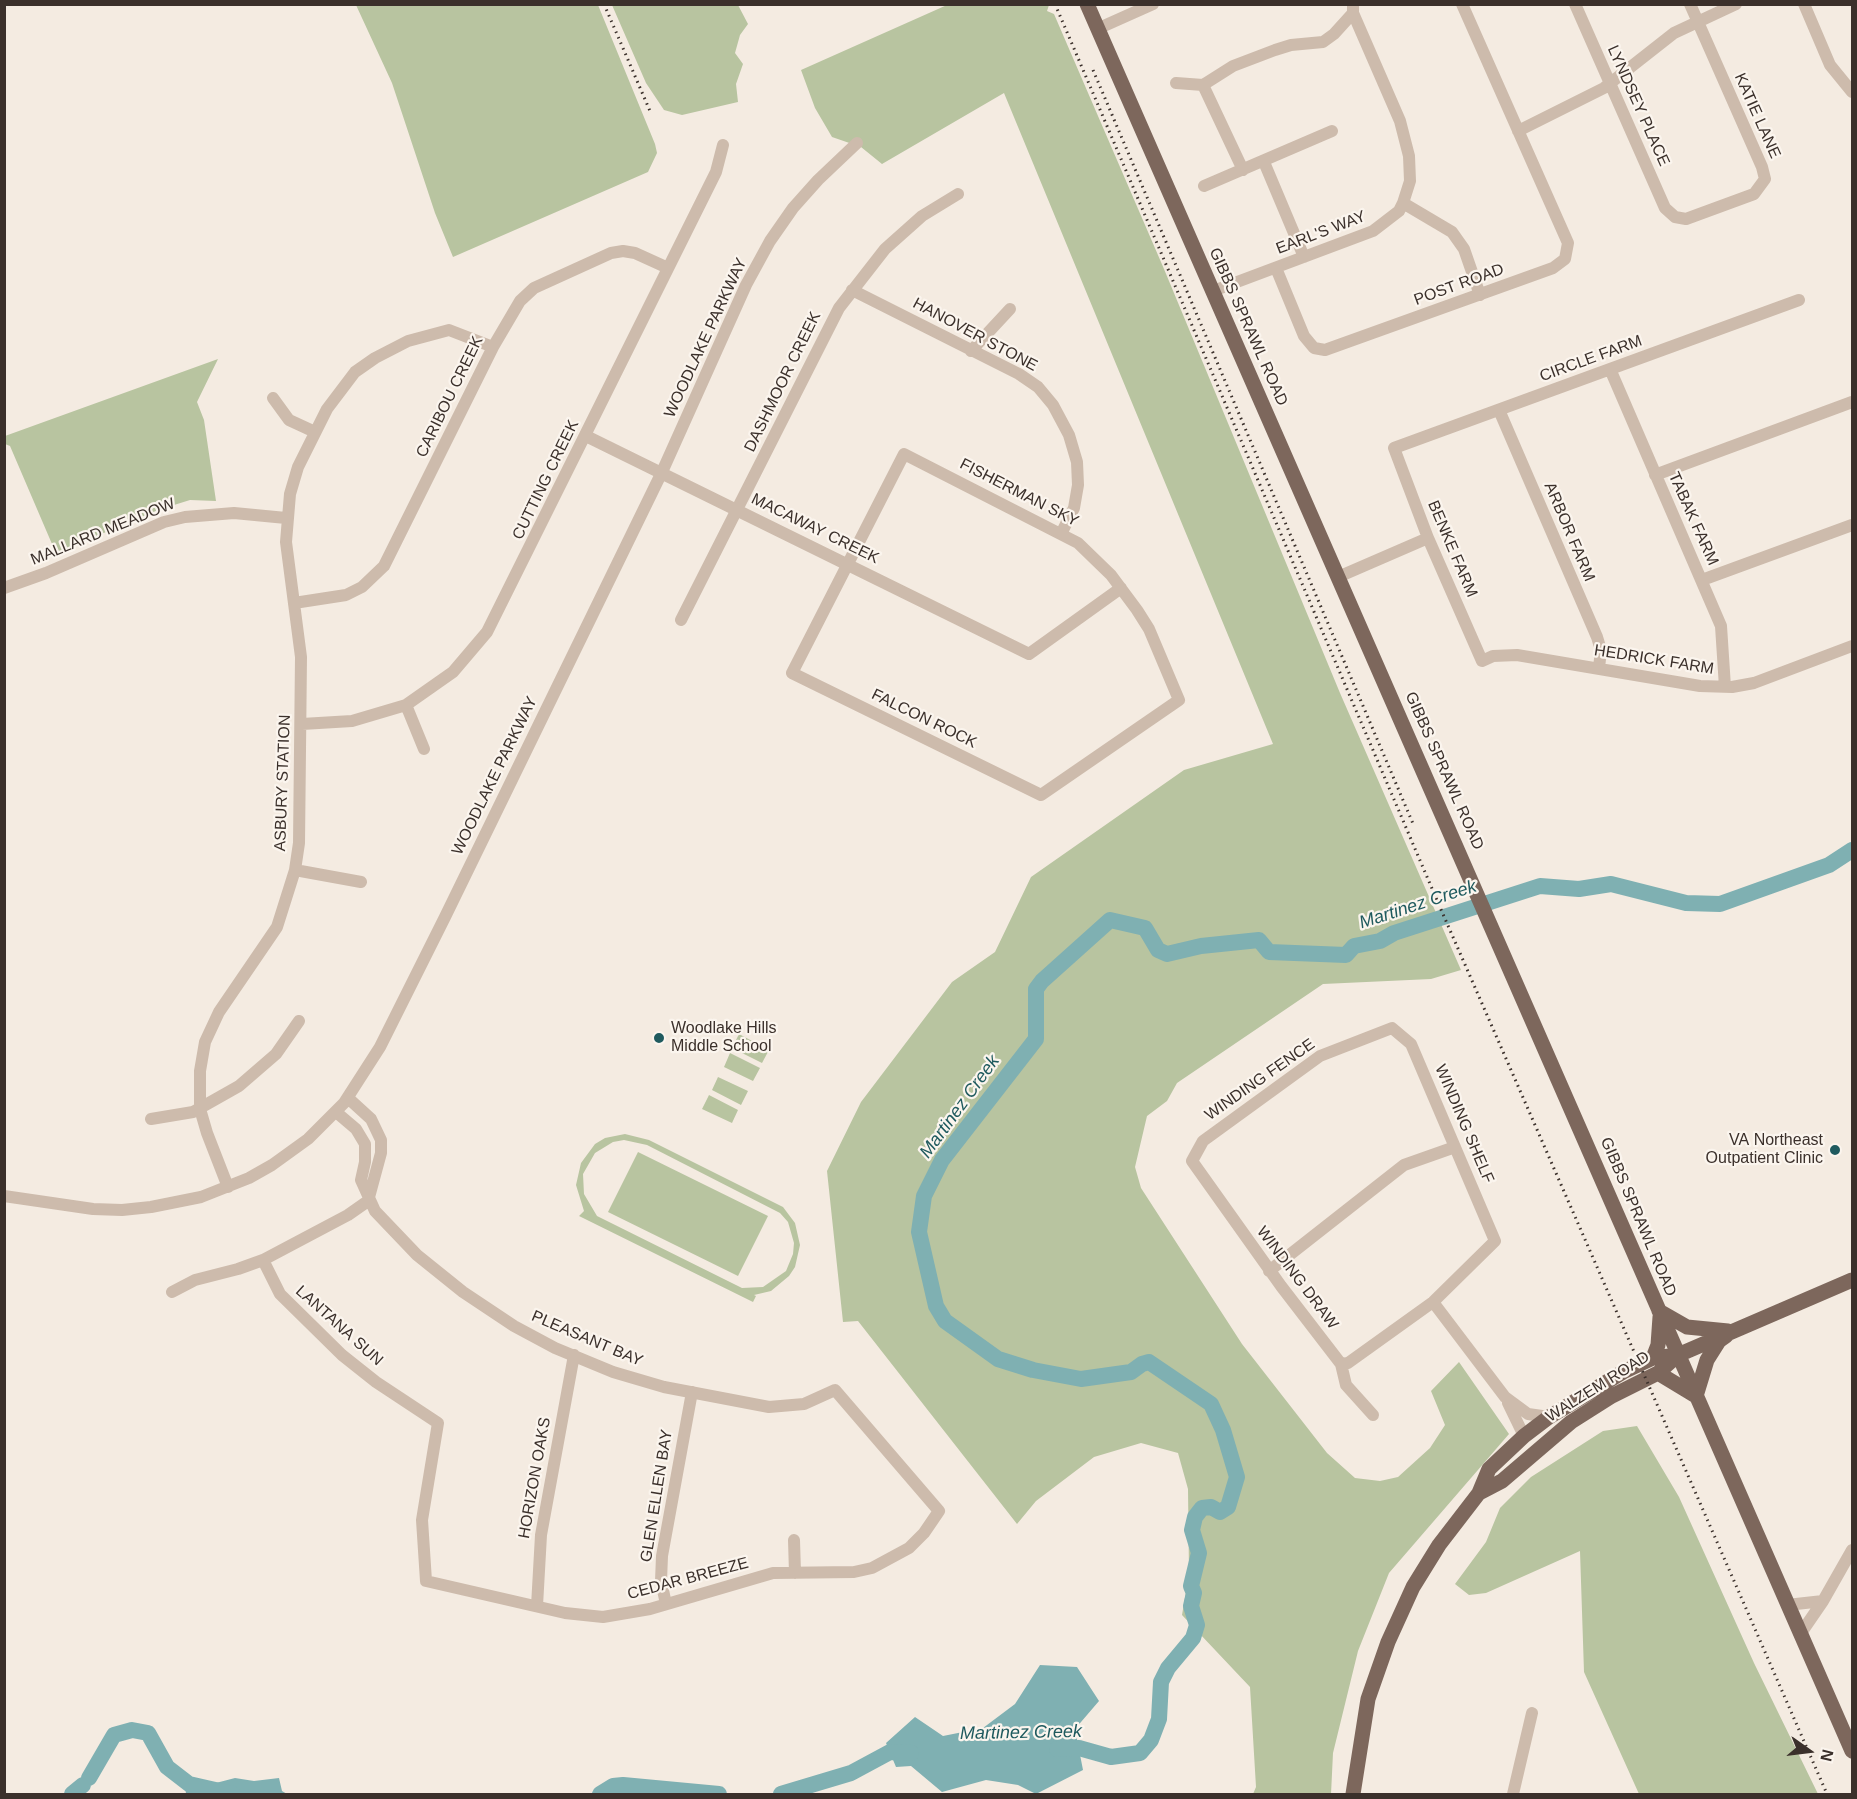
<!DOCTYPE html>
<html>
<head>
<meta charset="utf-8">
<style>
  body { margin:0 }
  #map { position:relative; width:1857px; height:1799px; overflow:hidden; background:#f4ebe1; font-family:Helvetica,sans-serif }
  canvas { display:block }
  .frame { position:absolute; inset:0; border:6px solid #3b302b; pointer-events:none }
  .north { position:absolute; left:1779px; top:1721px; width:60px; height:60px; -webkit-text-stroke:4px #fbf5ee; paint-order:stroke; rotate:104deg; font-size:16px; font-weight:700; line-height:24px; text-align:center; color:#3b302b }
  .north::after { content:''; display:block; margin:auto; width:21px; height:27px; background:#3b302b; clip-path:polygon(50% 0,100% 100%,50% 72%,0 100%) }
</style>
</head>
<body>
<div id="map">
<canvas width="1857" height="1799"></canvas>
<div class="frame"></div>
<div class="north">N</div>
</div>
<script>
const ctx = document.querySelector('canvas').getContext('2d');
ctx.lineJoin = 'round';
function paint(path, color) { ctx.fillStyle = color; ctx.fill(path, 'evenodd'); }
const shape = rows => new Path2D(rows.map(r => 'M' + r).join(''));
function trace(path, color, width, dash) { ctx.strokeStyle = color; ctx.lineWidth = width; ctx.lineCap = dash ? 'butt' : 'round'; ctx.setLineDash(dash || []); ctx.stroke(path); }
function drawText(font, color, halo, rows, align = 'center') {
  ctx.font = font + ' Helvetica,sans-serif'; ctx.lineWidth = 4.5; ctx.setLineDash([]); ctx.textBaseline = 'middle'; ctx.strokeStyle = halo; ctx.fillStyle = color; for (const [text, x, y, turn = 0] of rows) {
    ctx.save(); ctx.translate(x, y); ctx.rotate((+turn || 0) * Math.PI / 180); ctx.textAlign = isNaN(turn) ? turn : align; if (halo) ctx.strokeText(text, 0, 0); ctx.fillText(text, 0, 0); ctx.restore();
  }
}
const green = shape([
  [356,5,598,5,655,144,657,153,648,172,453,257,435,213,392,83],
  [612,5,738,5,748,24,740,35,735,53,743,64,736,84,738,102,682,115,664,110,646,83],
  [947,5,1049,5,1047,11,1054,14,1164,269,1340,693,1461,970,1431,979,1323,984,1177,1083,1167,1101,1147,1116,1135,1167,1141,1188,1242,1344,1327,1453,1355,1478,1380,1481,1398,1477,1430,1448,1445,1425,1431,1391,1459,1362,1509,1434,1389,1573,1358,1651,1333,1753,1331,1794,1253,1794,1256,1787,1250,1687,1182,1615,1189,1574,1188,1489,1178,1453,1141,1443,1094,1457,1036,1501,1017,1524,858,1321,843,1322,827,1171,861,1102,952,982,995,952,1031,877,1184,770,1273,744,1004,93,882,164,861,147,832,137,815,108,801,70],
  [218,359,197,402,204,420,216,501,190,500,158,510,59,552,55,551,10,446,5,444,5,436],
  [739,1034,769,1050,762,1063,732,1048],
  [730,1053,760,1068,753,1081,724,1067],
  [718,1077,748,1091,741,1105,712,1090],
  [709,1095,738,1110,732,1123,702,1109],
  [625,1134,649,1140,783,1207,795,1223,800,1245,795,1267,789,1276,771,1291,754,1295,756,1296,753,1302,579,1216,584,1211,576,1185,581,1163,595,1144,605,1138],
  [624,1140,647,1145,780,1213,788,1222,794,1243,793,1254,786,1271,763,1287,742,1288,597,1216,584,1194,583,1174,595,1153,613,1142],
  [638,1152,768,1216,738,1276,608,1212],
  [1637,1426,1679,1497,1754,1663,1818,1794,1639,1794,1584,1672,1580,1551,1486,1593,1469,1595,1455,1584,1486,1542,1500,1508,1531,1477,1603,1431]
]);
const water = shape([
  [1040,1665,1077,1667,1099,1701,1075,1729,1083,1770,1036,1794,1018,1785,986,1780,942,1792,911,1766,896,1767,886,1743,915,1717,943,1736,983,1728,1015,1704],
  [235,1778,254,1781,279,1778,282,1791,287,1794,186,1794,185,1784,212,1784]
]);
const river = shape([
  [1057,1749,1079,1748,1111,1757,1140,1753,1151,1740,1159,1719,1161,1682,1168,1668,1193,1638,1197,1625,1191,1606,1194,1593,1191,1586,1199,1553,1192,1530,1195,1517,1202,1508,1211,1507,1220,1512,1228,1507,1237,1477,1223,1430,1211,1404,1149,1362,1142,1364,1131,1372,1081,1379,1033,1370,998,1359,945,1321,936,1306,919,1232,924,1196,942,1160,1036,1039,1036,989,1042,981,1110,920,1145,928,1158,950,1167,954,1201,946,1259,940,1269,952,1346,955,1354,946,1380,941,1394,933,1540,886,1579,889,1611,884,1686,903,1720,904,1829,865,1852,850],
  [89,1778,114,1735,132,1730,148,1733,167,1767,189,1784,233,1794],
  [72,1794,83,1785],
  [600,1794,613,1786,623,1785,719,1794],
  [781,1794,851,1773,890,1752,911,1753]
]);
const minor = shape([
  [1575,4,1665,208,1675,217,1686,219,1754,194,1765,179,1762,167,1690,4],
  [1804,4,1830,65,1852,92],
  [1097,29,1153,4],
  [1176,83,1203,85,1243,170],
  [1203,85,1233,66,1275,50,1291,45,1323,42,1334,34,1353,13],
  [1518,131,1604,88,1674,33,1736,4],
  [1264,162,1304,257],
  [1204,186,1332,131],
  [1403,203,1452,232,1464,249,1480,295],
  [1276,268,1304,336,1314,348,1325,350,1553,268,1565,259,1568,243,1462,4],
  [852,290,1019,374,1038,387,1053,405,1069,435,1077,462,1078,485,1074,508,1062,532],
  [1213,291,1373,231,1399,211,1403,203,1410,181,1409,156,1400,121,1353,13,1353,4],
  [1799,300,1394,448,1428,538,1482,661,1493,656,1517,655,1700,686,1732,687,1754,683,1852,646],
  [971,351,1010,309],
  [1610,369,1721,626,1725,687],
  [273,398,289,420,315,432],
  [1499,410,1597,637,1601,650,1599,668],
  [586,436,1029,654,1121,588],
  [904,454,1078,543,1111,575,1137,610,1149,629,1179,700,1041,795,792,673,904,454],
  [1655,475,1852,402],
  [1338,577,1428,538],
  [1702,580,1852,525],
  [4,588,46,573,164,522,185,517,234,513,286,518],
  [294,603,346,595,362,587,384,566,493,347,520,301,534,288,611,253,623,251,635,253,668,268],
  [681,620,839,308,885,249,922,216,958,194],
  [406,705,424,749],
  [302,724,352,721,406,705,453,672,487,632,716,172,723,145],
  [295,870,361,882],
  [348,1098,371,1119,381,1140,381,1153,368,1201],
  [151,1119,193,1112,239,1086,276,1054,299,1021],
  [228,1187,207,1133,200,1109,200,1071,205,1042,219,1012,277,927,295,870,299,843,301,657,286,542,290,494,298,467,327,409,355,372,375,358,408,341,449,330,493,347],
  [4,1196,93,1209,122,1210,151,1207,201,1197,249,1178,272,1165,308,1139,344,1103,380,1047,445,917,662,472,746,285,770,241,793,208,818,180,857,143],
  [263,1260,280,1294,342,1355,376,1382,438,1423,422,1520,426,1581,565,1613,603,1617,650,1609,773,1573,854,1572,872,1568,909,1548,924,1533,939,1511,835,1390,804,1404,769,1407,664,1387,613,1372,555,1348,514,1326,463,1292,417,1255,375,1211,361,1180,365,1162,365,1144,356,1129,336,1112],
  [1269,1271,1404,1165,1455,1147],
  [172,1292,195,1280,238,1269,263,1260,348,1215,368,1201],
  [1433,1302,1505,1397,1528,1414,1549,1417],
  [1341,1364,1348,1363,1433,1302,1495,1241,1411,1044,1392,1028,1320,1056,1203,1141,1192,1161,1281,1286,1341,1364,1346,1385,1373,1415],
  [1508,1403,1524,1436],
  [794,1540,795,1573],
  [666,1604,661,1581,662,1556,692,1392],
  [1787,1605,1823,1601],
  [537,1606,541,1535,574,1355],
  [1801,1633,1823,1601,1852,1550],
  [1513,1794,1532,1713]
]);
const major = shape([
  [1087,4,1852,1751],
  [1659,1311,1687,1327,1728,1331],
  [1653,1358,1658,1345,1660,1317],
  [1658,1373,1696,1396],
  [1696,1396,1707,1360,1719,1341,1726,1336],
  [1479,1493,1502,1481,1571,1422,1612,1396,1658,1373,1678,1355],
  [1353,1794,1368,1699,1388,1642,1413,1587,1439,1545,1479,1493,1489,1469,1524,1436,1549,1417,1623,1372,1653,1358,1678,1355,1852,1280]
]);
const rail = shape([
  [604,4,650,111],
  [1055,4,1439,905,1827,1794],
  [1093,70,1414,826]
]);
const markers = [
  [659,1038,6,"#1f5a5e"],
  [1835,1150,6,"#1f5a5e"]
];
const streetNames = [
  ["LYNDSEY PLACE",1638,106,66],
  ["KATIE LANE",1757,116,66],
  ["EARL'S WAY",1321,233,-21],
  ["POST ROAD",1459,285,-20],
  ["GIBBS SPRAWL ROAD",1248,327,66],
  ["HANOVER STONE",975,335,28],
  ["WOODLAKE PARKWAY",706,338,-65],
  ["CIRCLE FARM",1591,359,-20],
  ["DASHMOOR CREEK",783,382,-64],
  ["CARIBOU CREEK",450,397,-64],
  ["CUTTING CREEK",546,480,-64],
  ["FISHERMAN SKY",1019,493,27],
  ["TABAK FARM",1693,519,66],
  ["MACAWAY CREEK",815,529,26],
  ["MALLARD MEADOW",103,532,-22],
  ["ARBOR FARM",1569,532,67],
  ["BENKE FARM",1452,549,67],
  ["HEDRICK FARM",1654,660,9],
  ["FALCON ROCK",924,719,26],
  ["GIBBS SPRAWL ROAD",1444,771,66],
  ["WOODLAKE PARKWAY",495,776,-64],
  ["ASBURY STATION",283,783,-88],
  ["WINDING FENCE",1260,1080,-35],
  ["WINDING SHELF",1464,1124,67],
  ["GIBBS SPRAWL ROAD",1638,1217,67],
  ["WINDING DRAW",1297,1278,53],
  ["LANTANA SUN",339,1326,42],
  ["PLEASANT BAY",587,1339,23],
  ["WALZEM ROAD",1598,1387,-32],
  ["HORIZON OAKS",535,1478,-80],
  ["GLEN ELLEN BAY",657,1496,-81],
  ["CEDAR BREEZE",688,1579,-15]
];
const poiNames = [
  ["Woodlake Hills",671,1029],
  ["Middle School",671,1047],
  ["VA Northeast",1823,1141,"right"],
  ["Outpatient Clinic",1823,1159,"right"]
];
const waterNames = [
  ["Martinez Creek",1418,905,-18],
  ["Martinez Creek",960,1107,-54],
  ["Martinez Creek",1021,1733,-1]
];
paint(green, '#b8c4a0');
paint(water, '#7fb0b2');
trace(river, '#7fb0b2', 16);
trace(minor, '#cdbbac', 12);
trace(major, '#7d675c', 15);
trace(rail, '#3b302b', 3, [1.5, 4.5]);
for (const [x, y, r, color] of markers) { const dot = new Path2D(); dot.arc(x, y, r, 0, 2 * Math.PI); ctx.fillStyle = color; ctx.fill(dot); trace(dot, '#fbf5ee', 2); }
drawText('16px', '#3b302b', '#fbf5ee', streetNames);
drawText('16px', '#3b302b', '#fbf5ee', poiNames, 'left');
drawText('italic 18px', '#1f5a5e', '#fbf5ee', waterNames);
</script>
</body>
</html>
